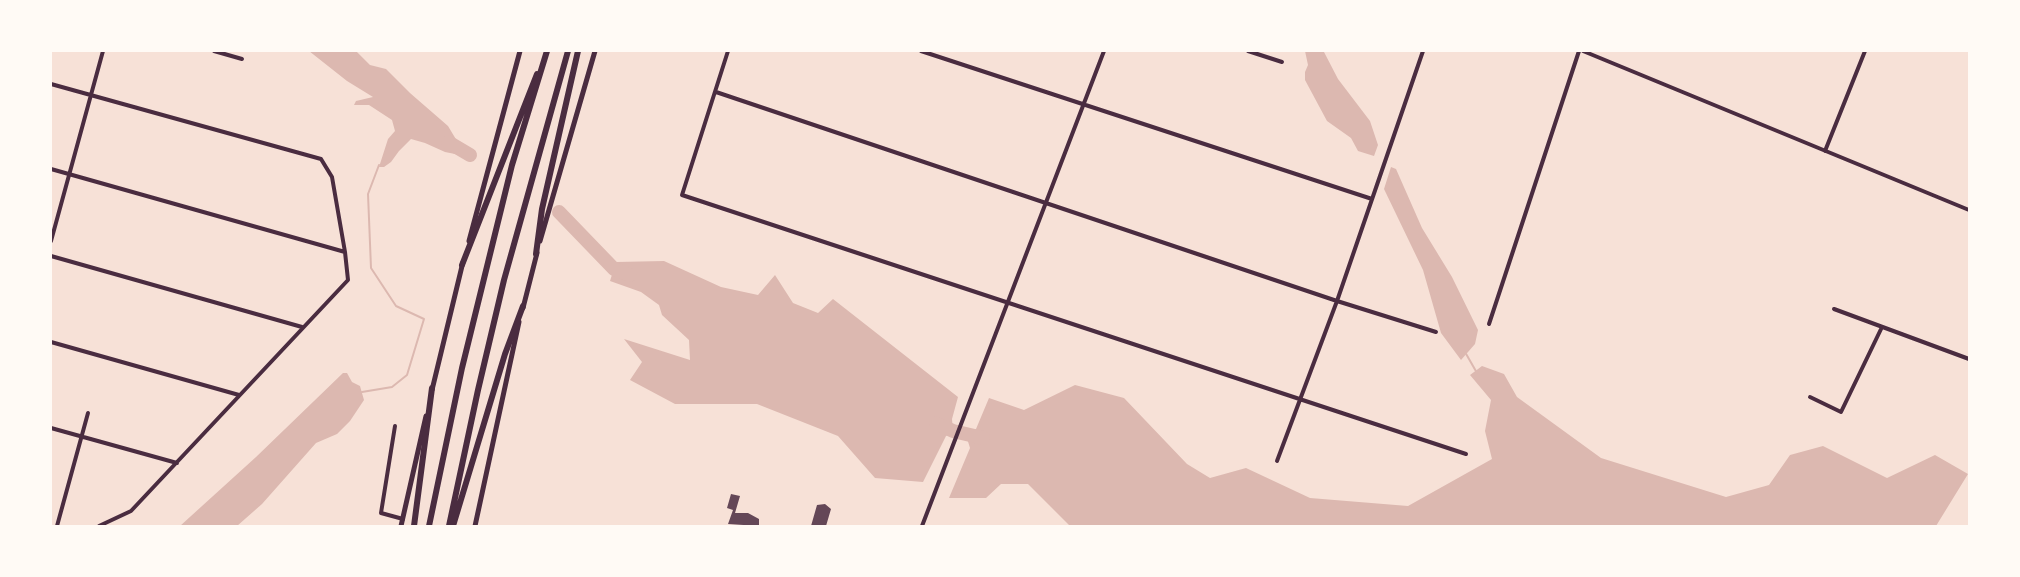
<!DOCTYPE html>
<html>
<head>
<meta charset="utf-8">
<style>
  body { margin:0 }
  #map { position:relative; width:2020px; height:577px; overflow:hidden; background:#f7e1d7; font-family:Jost,sans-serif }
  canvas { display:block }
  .frame { position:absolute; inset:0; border:52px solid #fffaf5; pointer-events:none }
</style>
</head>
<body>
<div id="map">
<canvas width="2020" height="577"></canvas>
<div class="frame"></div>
</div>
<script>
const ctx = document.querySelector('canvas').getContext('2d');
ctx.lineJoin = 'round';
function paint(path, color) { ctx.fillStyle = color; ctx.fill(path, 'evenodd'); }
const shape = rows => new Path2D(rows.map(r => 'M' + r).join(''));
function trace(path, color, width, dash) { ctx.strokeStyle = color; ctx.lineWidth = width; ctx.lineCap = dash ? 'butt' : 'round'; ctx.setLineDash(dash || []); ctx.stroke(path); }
const water = shape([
  [309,51,356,51,370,65,386,69,410,93,448,126,463,151,460,155,445,152,425,143,411,139,399,151,391,162,384,167,379,167,388,139,395,131,392,120,369,105,354,105,356,101,373,97,347,81],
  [1305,51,1324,52,1338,79,1370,121,1378,145,1374,156,1358,151,1351,138,1327,121,1305,80,1305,72,1308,65],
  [1391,167,1396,169,1422,228,1452,277,1478,330,1475,344,1461,360,1441,333,1423,270,1384,189],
  [664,261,721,287,758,295,775,275,793,303,818,313,833,299,958,397,952,419,953,431,946,436,923,482,875,478,838,436,757,404,675,404,630,380,642,362,624,339,690,360,689,340,662,315,659,305,641,292,610,281,616,262],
  [1482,366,1504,374,1517,397,1601,458,1726,497,1769,485,1790,455,1823,446,1887,478,1935,455,1968,474,1936,526,1070,526,1028,484,1001,484,986,498,949,498,970,448,966,435,976,429,989,398,1024,410,1075,385,1124,398,1187,464,1210,478,1246,468,1310,498,1408,506,1492,459,1485,431,1491,400,1470,375],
  [343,373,347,373,352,382,360,386,364,400,350,421,337,434,316,443,262,504,237,526,180,526,256,457]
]);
const stream = shape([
  [1465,352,1477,373],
  [362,392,392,387,407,375,424,319,396,306,371,268,368,194,379,165]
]);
const river = shape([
  [448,142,470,155],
  [559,212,614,269,630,275],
  [936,423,953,431,983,438]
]);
const building = shape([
  [731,494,740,496,735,513,748,513,759,519,759,526,728,524,733,510,727,508],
  [825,504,831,509,826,526,811,526,817,505]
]);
const minor = shape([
  [214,51,242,59],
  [728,51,682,195,1466,454],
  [921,51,1372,199],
  [1248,51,1282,62],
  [1583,51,1969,210],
  [51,84,321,159,332,177,345,252,348,280,131,511,99,526],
  [716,92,1337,301,1436,332],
  [1825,151,1865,51],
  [51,169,345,252],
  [51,241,103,51],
  [51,256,302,327],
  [1834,309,1969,359],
  [1489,324,1579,51],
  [51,342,239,395],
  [1810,397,1841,412,1882,327],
  [395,426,381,513,403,519],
  [51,428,177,463],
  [1277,461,1337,301,1423,51],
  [57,526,88,413],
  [922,526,1104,51]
]);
const secondary = shape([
  [469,241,520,51],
  [540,241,595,51],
  [523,308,537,253],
  [432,390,463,262],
  [401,526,426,416],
  [475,526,519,322]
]);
const motorway = shape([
  [536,254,542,209,578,51],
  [462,265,537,74],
  [414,526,432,388],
  [429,526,462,368,512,165,547,51],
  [449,526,478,390,504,280,568,51],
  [453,526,505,354,523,306]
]);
paint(water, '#dcb8b0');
trace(stream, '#dcb8b0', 2);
trace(river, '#dcb8b0', 14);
paint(building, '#644757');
trace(minor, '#4a2c40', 4);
trace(secondary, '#4a2c40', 5);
trace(motorway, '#4a2c40', 6);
</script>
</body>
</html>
